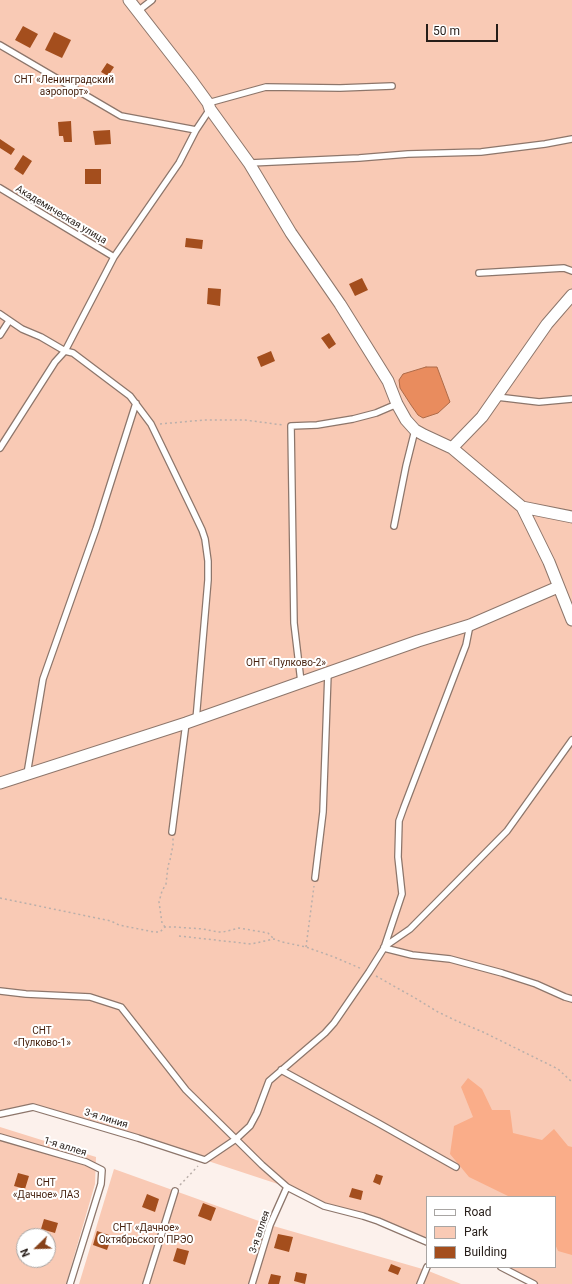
<!DOCTYPE html>
<html>
<head>
<meta charset="utf-8">
<style>
  body { margin:0 }
  #map { position:relative; width:572px; height:1284px; overflow:hidden; background:#fcf1ec; font-family:Roboto,sans-serif }
  canvas { display:block }
  .legend { position:absolute; left:426px; top:1196px; width:130px; height:72px; box-sizing:border-box; background:#fff; border:1px solid #a8a5a3; margin:0; padding:5px 7px; list-style:none; font-size:12px; color:#261d18 }
  .legend li { display:flex; align-items:center; gap:8px; height:20px }
  .legend b { width:20px; border:1px solid #a8a5a3 }
  .north { position:absolute; left:16px; top:1228px; width:40px; height:40px; box-sizing:border-box; background:#fff; border:1px solid #a8a5a3; border-radius:50%; rotate:247deg; font-size:11px; font-weight:700; line-height:16px; text-align:center; color:#261d18 }
  .north::after { content:''; display:block; margin:auto; width:14px; height:18px; background:#86411a; clip-path:polygon(50% 0,100% 100%,50% 72%,0 100%) }
  .scale { position:absolute; left:426px; top:24px; width:72px; height:18px; box-sizing:border-box; border:2px solid #261d18; border-top:0; padding-left:5px; font-size:12px; line-height:14px; white-space:nowrap; color:#261d18; -webkit-text-stroke:3px #fff; paint-order:stroke }
</style>
</head>
<body>
<div id="map">
<canvas width="572" height="1284"></canvas>
<ul class="legend">
<li><b style="height:5px;background:#fff"></b>Road</li>
<li><b style="height:11px;background:#f9cab5"></b>Park</li>
<li><b style="height:11px;background:#a44e1d"></b>Building</li>
</ul>
<div class="north">N</div>
<div class="scale">50 m</div>
</div>
<script>
const ctx = document.querySelector('canvas').getContext('2d');
ctx.lineJoin = 'round';
function paint(path, color) { ctx.fillStyle = color; ctx.fill(path, 'evenodd'); }
const shape = rows => new Path2D(rows.map(r => 'M' + r).join(''));
function trace(path, color, width, dash) { ctx.strokeStyle = color; ctx.lineWidth = width; ctx.lineCap = dash ? 'butt' : 'round'; ctx.setLineDash(dash || []); ctx.stroke(path); }
function drawText(font, color, halo, rows, align = 'center') {
  ctx.font = font + ' Roboto,sans-serif'; ctx.lineWidth = 4; ctx.setLineDash([]); ctx.textBaseline = 'middle'; ctx.strokeStyle = halo; ctx.fillStyle = color; for (const [text, x, y, turn = 0] of rows) {
    ctx.save(); ctx.translate(x, y); ctx.rotate((+turn || 0) * Math.PI / 180); ctx.textAlign = isNaN(turn) ? turn : align; if (halo) ctx.strokeText(text, 0, 0); ctx.fillText(text, 0, 0); ctx.restore();
  }
}
const green = shape([
  [0,0,572,0,572,1284,534,1284,498,1267,555,1267,555,1197,427,1197,427,1242,378,1221,324,1206,287,1187,205,1160,33,1107,0,1114],
  [0,1127,96,1157,95,1184,66,1284,0,1284],
  [24,1236,48,1236,48,1260,24,1260],
  [114,1169,270,1225,426,1270,461,1284,79,1284]
]);
const forest = shape([
  [468,1078,482,1089,492,1110,510,1110,513,1133,542,1140,554,1129,568,1146,572,1147,572,1255,558,1251,555,1244,555,1197,510,1197,469,1177,450,1154,454,1126,473,1117,461,1087]
]);
const water = shape([
  [426,367,437,367,450,402,438,413,423,418,418,415,411,405,400,388,399,380,403,374,426,367]
]);
const building = shape([
  [23,26,38,34,30,48,15,40],
  [54,32,71,40,62,58,45,50],
  [107,63,114,67,108,76,101,72],
  [71,121,72,142,64,142,63,136,59,136,58,122],
  [110,130,111,144,95,145,93,131],
  [0,139,15,149,11,155,0,148],
  [23,155,32,161,23,175,14,169],
  [85,169,101,169,101,184,85,184],
  [186,238,203,240,202,249,185,247],
  [362,278,368,290,355,296,349,284],
  [208,288,221,289,220,306,207,304],
  [329,333,336,344,329,349,321,338],
  [271,351,275,361,261,367,257,357],
  [18,1173,29,1176,25,1189,14,1186],
  [376,1174,383,1176,380,1185,373,1182],
  [352,1188,363,1191,361,1200,349,1197],
  [147,1194,159,1199,155,1212,142,1207],
  [203,1203,216,1208,211,1221,198,1216],
  [44,1219,58,1223,55,1233,41,1229],
  [97,1231,112,1236,107,1250,93,1245],
  [278,1234,293,1237,289,1252,274,1248],
  [177,1248,189,1251,185,1265,173,1261],
  [391,1264,401,1268,398,1275,388,1271],
  [296,1272,307,1274,305,1284,294,1281],
  [271,1274,281,1276,279,1284,268,1284]
]);
const path = shape([
  [160,424,204,420,245,420,283,425],
  [0,898,111,921,119,925,154,932,160,932,165,927,175,927,203,929,218,932,223,932,239,928,268,933,274,939],
  [165,927,162,923,159,902,162,891,166,884,168,866,170,860,173,845,173,838],
  [179,936,251,944,274,939,282,942,306,947,334,957,362,969],
  [306,947,314,886],
  [376,976,415,998,438,1012,459,1022,483,1032,558,1069,572,1082],
  [180,1185,198,1166]
]);
const lane = shape([
  [138,11,152,0],
  [0,45,121,116,196,130],
  [208,103,266,87,340,88,392,86],
  [250,163,359,158,408,154,481,152,545,144,572,139],
  [0,188,114,257],
  [479,273,564,268,572,271],
  [0,314,22,329,41,337,65,351,73,353,130,396,151,424,193,511,202,530,205,539,208,561,208,580,196,720],
  [0,335,9,321],
  [497,397,539,402,572,399],
  [0,448,55,362,65,351,114,257,179,163,196,130,210,109],
  [394,526,406,466,415,430],
  [301,682,294,623,291,426,317,425,353,419,376,413,397,404],
  [27,774,43,679,96,529,136,403],
  [172,832,186,723],
  [315,878,323,812,328,673],
  [384,947,410,929,507,831,572,740],
  [384,948,412,955,450,959,502,973,536,984,565,997,572,999],
  [0,991,26,994,90,997,121,1007,186,1090,262,1165,287,1187,324,1206,363,1216,378,1221,427,1242],
  [281,1070,378,1123,456,1167],
  [0,1114,33,1107,138,1138,205,1160,236,1139,250,1126,257,1113,269,1081,325,1033,334,1023,369,972,384,948,402,894,398,857,399,821,404,807,466,645,470,625],
  [0,1137,86,1162,102,1170,101,1184,70,1284],
  [501,1267,534,1284],
  [146,1284,175,1191],
  [252,1284,270,1225,287,1187],
  [420,1284,427,1267]
]);
const street = shape([
  [129,0,192,81,208,103,210,109,249,163,291,233,340,304,388,381,397,404,406,420,415,430,424,435,452,448,522,507,549,562,572,620],
  [452,448,482,417,547,324,572,295],
  [522,507,572,517],
  [0,783,186,723,418,641,470,625,558,587]
]);
const parkNames = [
  ["СНТ «Ленинградский",64,80],
  ["аэропорт»",64,92],
  ["ОНТ «Пулково-2»",286,663],
  ["СНТ",42,1031],
  ["«Пулково-1»",42,1043],
  ["СНТ",46,1183],
  ["«Дачное» ЛАЗ",46,1195],
  ["СНТ «Дачное»",146,1228],
  ["Октябрьского ПРЭО",146,1240]
];
const streetNames = [
  ["Академическая улица",61,215,31],
  ["3-я линия",106,1119,17],
  ["1-я аллея",65,1147,17],
  ["3-я аллея",260,1232,-71]
];
paint(green, '#f9cab5');
paint(forest, '#faad89');
paint(water, '#e98c5e');
trace(water, '#ae6b49', 1);
paint(building, '#a44e1d');
trace(lane, '#8d766b', 8);
trace(street, '#8d766b', 13);
trace(path, '#baafaa', 1.5, [2, 3]);
trace(lane, '#fff', 5.5);
trace(street, '#fff', 11);
drawText('10px', '#441f0c', '#fff', parkNames);
drawText('10px', '#261d18', '#fff', streetNames);
</script>
</body>
</html>
